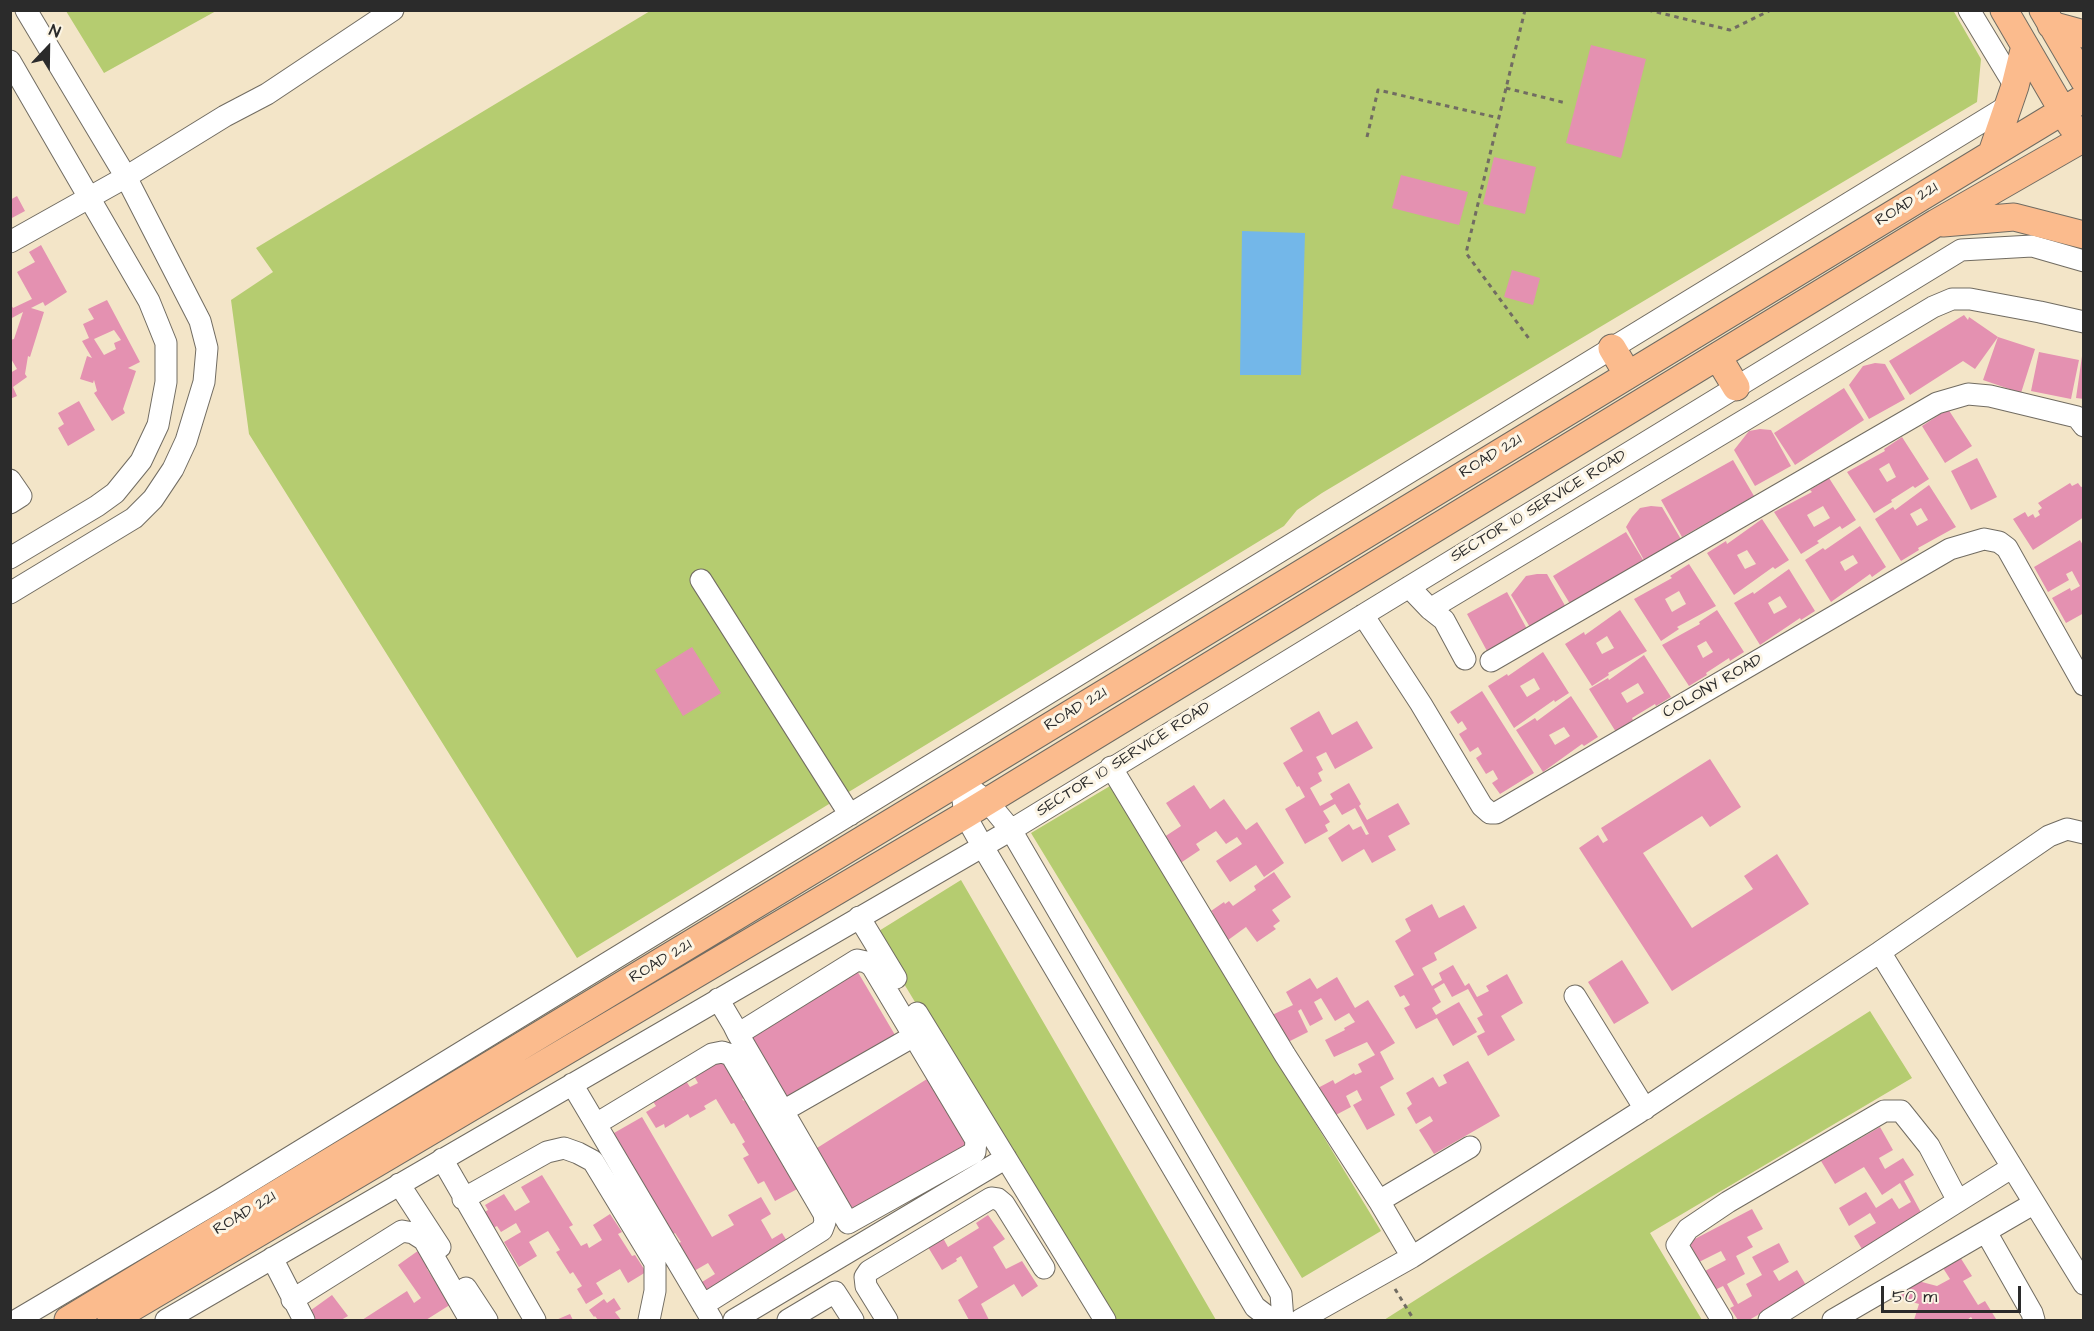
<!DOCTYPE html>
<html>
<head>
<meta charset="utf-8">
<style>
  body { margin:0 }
  #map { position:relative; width:2094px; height:1331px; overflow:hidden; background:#f3e5c8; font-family:"Architects Daughter",sans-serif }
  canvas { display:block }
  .frame { position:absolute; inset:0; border:12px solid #2b2b2b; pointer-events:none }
  .north { position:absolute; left:18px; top:18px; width:60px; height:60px; -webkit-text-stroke:4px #fcf5e5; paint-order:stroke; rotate:22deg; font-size:16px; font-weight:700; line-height:24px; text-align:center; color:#2b2b2b }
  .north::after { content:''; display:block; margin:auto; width:21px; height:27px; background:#2b2b2b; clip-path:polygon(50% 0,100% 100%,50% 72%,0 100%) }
  .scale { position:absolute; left:1881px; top:1286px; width:140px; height:27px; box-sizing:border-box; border:3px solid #2b2b2b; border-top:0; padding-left:8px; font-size:18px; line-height:21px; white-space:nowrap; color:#2b2b2b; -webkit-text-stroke:4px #fcf5e5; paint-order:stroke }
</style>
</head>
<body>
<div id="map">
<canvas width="2094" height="1331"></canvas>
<div class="frame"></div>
<div class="north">N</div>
<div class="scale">50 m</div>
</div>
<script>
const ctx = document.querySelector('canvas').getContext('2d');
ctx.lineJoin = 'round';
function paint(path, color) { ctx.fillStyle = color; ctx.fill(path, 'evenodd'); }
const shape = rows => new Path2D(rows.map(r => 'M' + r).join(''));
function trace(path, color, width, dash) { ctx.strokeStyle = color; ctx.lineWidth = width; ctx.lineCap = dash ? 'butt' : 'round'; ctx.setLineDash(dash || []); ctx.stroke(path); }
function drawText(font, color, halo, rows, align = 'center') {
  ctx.font = font + ' "Architects Daughter",sans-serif'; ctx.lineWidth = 6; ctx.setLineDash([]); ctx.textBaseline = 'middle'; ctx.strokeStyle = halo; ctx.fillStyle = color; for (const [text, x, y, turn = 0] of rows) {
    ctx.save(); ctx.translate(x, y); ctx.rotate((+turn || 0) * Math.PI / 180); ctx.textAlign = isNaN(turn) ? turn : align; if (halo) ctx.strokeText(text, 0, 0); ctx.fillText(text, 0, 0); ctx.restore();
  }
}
const green = shape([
  [1953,10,1981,59,1977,102,1322,493,1297,510,1284,526,577,958,249,434,231,300,273,272,256,248,650,11],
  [66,11,216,11,104,73],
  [1110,786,1381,1231,1302,1278,1031,833],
  [961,880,1216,1320,1102,1320,1000,1143,874,934],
  [1870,1011,1912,1078,1650,1233,1702,1320,1384,1320]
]);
const water = shape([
  [1242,231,1305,233,1301,375,1240,375]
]);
const building = shape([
  [1591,45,1646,59,1621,158,1566,143],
  [1494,157,1536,167,1525,214,1483,204],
  [1401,175,1468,192,1459,225,1392,208],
  [17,196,25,211,10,219,10,200],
  [41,245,67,292,45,306,43,302,31,308,44,312,30,357,28,356,25,374,27,377,13,387,17,396,10,399,10,373,17,369,10,357,10,340,14,339,23,312,10,319,10,303,13,308,32,299,17,272,35,262,29,252],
  [1512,270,1540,278,1533,305,1504,297],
  [107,300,140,362,128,368,136,371,123,409,125,413,112,421,94,393,97,391,94,380,93,383,80,379,87,356,92,358,82,341,89,338,83,324,94,319,88,309],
  [114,330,121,340,114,343,116,349,104,355,94,339],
  [1964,315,1968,320,1969,317,1998,337,1975,369,1963,361,1910,395,1889,361],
  [1998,337,2035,349,2021,393,1983,380],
  [2039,352,2079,360,2071,399,2031,391],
  [2082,356,2084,356,2084,399,2076,398],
  [1875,363,1885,364,1905,399,1869,419,1849,385,1863,366],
  [1844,388,1864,420,1795,465,1774,433],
  [79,401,95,430,68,446,58,428,64,424,58,413],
  [1948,409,1972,446,1945,463,1922,426],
  [1760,429,1771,430,1791,466,1755,486,1734,450,1749,431],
  [1902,437,1929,479,1915,488,1913,486,1891,500,1892,502,1874,513,1847,472,1885,451,1884,449],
  [1889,463,1896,477,1887,482,1879,469],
  [1977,458,1997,497,1971,510,1951,471],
  [1733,460,1754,496,1682,537,1661,500],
  [1829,478,1856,520,1842,529,1840,526,1817,541,1819,543,1801,554,1774,512,1812,492,1810,490],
  [1823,506,1830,518,1814,527,1807,515],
  [2070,483,2072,486,2078,483,2081,487,2084,486,2084,517,2033,550,2013,519,2025,512,2028,517,2033,514,2035,518,2040,515,2038,511,2042,508,2038,503],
  [1929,485,1956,527,1918,548,1919,550,1901,561,1875,519,1893,507,1895,510],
  [1921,508,1928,520,1917,526,1910,514],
  [1651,506,1662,507,1682,541,1645,562,1626,527,1632,517,1640,508],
  [1762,519,1789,560,1775,569,1773,567,1734,595,1707,553,1726,541,1727,544],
  [1747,550,1756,564,1745,569,1737,555],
  [1860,526,1886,567,1872,577,1870,574,1831,602,1805,560,1823,548,1825,550],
  [1853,555,1858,563,1845,571,1840,562],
  [1626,532,1645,563,1572,607,1553,576],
  [2080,540,2084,547,2084,613,2066,623,2052,598,2070,588,2071,591,2080,586,2072,571,2066,574,2069,580,2048,592,2034,567],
  [1689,564,1716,606,1677,627,1679,629,1661,641,1634,599,1672,578,1670,576],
  [1679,591,1686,604,1672,612,1665,599],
  [1789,569,1815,611,1801,620,1800,618,1760,645,1734,603,1753,592,1754,594],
  [1780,596,1787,607,1774,614,1768,603],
  [1537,574,1547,574,1567,609,1531,629,1511,595,1526,576],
  [1507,592,1527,629,1487,651,1467,614],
  [1620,610,1647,651,1608,673,1609,675,1592,686,1565,644,1584,632,1585,635],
  [1607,636,1614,648,1602,654,1596,643],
  [1717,610,1744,652,1730,661,1729,658,1706,673,1707,675,1689,686,1662,645,1700,624,1699,622],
  [1706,641,1713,652,1703,658,1697,646],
  [692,647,721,693,683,716,655,670],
  [1543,652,1569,693,1555,702,1554,700,1514,728,1488,686,1507,674,1508,676],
  [1534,678,1540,689,1527,697,1520,686],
  [1644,655,1671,697,1656,706,1655,704,1632,718,1633,720,1616,732,1589,689,1608,678,1609,680],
  [1638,683,1644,693,1627,703,1621,693],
  [1482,691,1534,773,1500,794,1492,783,1498,779,1493,770,1486,774,1476,758,1482,754,1478,747,1470,752,1459,734,1467,729,1462,721,1458,724,1450,712],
  [1571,696,1598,737,1584,746,1582,744,1543,772,1516,730,1535,718,1537,721],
  [1564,727,1570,736,1555,745,1549,735],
  [1319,711,1332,735,1357,721,1373,748,1335,769,1326,752,1316,757,1323,770,1318,773,1322,781,1310,788,1320,806,1333,799,1330,794,1349,783,1361,804,1359,806,1367,820,1398,803,1410,824,1388,836,1396,850,1372,863,1364,849,1342,862,1328,838,1349,824,1353,830,1361,826,1366,835,1369,834,1355,808,1342,815,1335,804,1323,811,1330,822,1325,825,1328,831,1305,844,1285,809,1305,797,1299,786,1297,787,1283,763,1303,751,1290,728],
  [1710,759,1741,807,1710,827,1702,816,1643,853,1692,928,1753,889,1744,876,1777,854,1809,904,1672,991,1579,848,1598,835,1603,843,1608,840,1601,828],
  [1194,785,1210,809,1224,799,1246,830,1257,822,1284,863,1264,877,1256,865,1230,882,1216,861,1242,844,1237,837,1226,844,1216,831,1196,844,1200,850,1176,866,1158,841,1181,826,1166,803],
  [1274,872,1291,897,1272,910,1280,921,1273,926,1276,929,1257,942,1246,927,1224,943,1206,918,1213,913,1211,911,1224,902,1225,904,1229,901,1233,906,1256,890,1254,886],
  [1432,904,1439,918,1464,905,1477,928,1434,953,1437,960,1422,968,1432,986,1442,980,1439,973,1453,965,1465,986,1469,983,1477,997,1489,991,1486,986,1507,974,1523,1003,1501,1016,1515,1040,1488,1056,1477,1036,1485,1032,1477,1018,1483,1015,1468,989,1452,997,1444,983,1434,989,1441,1002,1432,1008,1436,1015,1459,1002,1477,1032,1453,1046,1437,1018,1416,1029,1404,1008,1410,1005,1404,995,1400,997,1394,986,1414,975,1395,941,1411,931,1405,919],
  [1622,960,1649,1003,1614,1024,1588,982],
  [856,969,895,1035,784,1102,746,1036],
  [1337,977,1355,1008,1368,1000,1395,1043,1380,1052,1394,1079,1380,1087,1395,1115,1367,1130,1353,1105,1362,1100,1357,1090,1346,1096,1351,1107,1330,1118,1314,1090,1333,1080,1335,1084,1354,1073,1355,1075,1362,1072,1358,1064,1375,1055,1367,1042,1334,1057,1325,1040,1345,1030,1344,1028,1355,1022,1349,1013,1335,1021,1321,998,1314,1002,1323,1019,1310,1026,1301,1009,1298,1011,1308,1032,1282,1045,1268,1017,1293,1005,1286,992,1310,978,1317,989],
  [726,1058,748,1096,742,1099,744,1101,751,1096,760,1117,756,1119,765,1135,772,1131,801,1187,775,1201,764,1181,758,1184,743,1158,749,1155,742,1144,745,1142,734,1123,731,1124,716,1099,704,1106,706,1109,690,1118,688,1114,665,1128,664,1124,656,1128,646,1112,656,1106,652,1100,686,1081,690,1087,698,1083,694,1076],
  [1468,1061,1500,1116,1434,1154,1419,1130,1433,1121,1430,1116,1416,1124,1407,1108,1412,1104,1406,1093,1433,1077,1439,1087,1447,1083,1443,1075],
  [927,1079,969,1144,851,1219,809,1153],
  [642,1117,712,1237,734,1225,728,1215,761,1197,771,1214,761,1220,772,1239,782,1233,792,1249,710,1296,702,1282,715,1274,708,1263,687,1275,671,1247,681,1242,675,1233,666,1239,607,1137],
  [1880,1127,1893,1150,1879,1158,1885,1169,1903,1158,1914,1175,1904,1181,1924,1218,1865,1254,1854,1236,1876,1223,1870,1213,1849,1226,1839,1208,1866,1192,1876,1208,1892,1198,1899,1209,1911,1202,1900,1183,1882,1195,1864,1167,1835,1184,1821,1161],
  [542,1175,573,1225,569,1227,581,1246,587,1243,589,1248,602,1240,593,1225,610,1214,622,1232,618,1234,632,1256,635,1255,646,1272,628,1283,620,1269,596,1283,603,1294,586,1304,577,1289,582,1286,573,1272,570,1274,556,1252,560,1250,548,1231,529,1242,537,1256,519,1267,504,1242,521,1232,516,1223,501,1232,497,1226,493,1228,483,1213,488,1210,485,1205,504,1194,515,1211,530,1202,521,1187],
  [1752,1209,1763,1229,1747,1237,1753,1247,1736,1256,1745,1274,1727,1284,1738,1304,1752,1296,1746,1284,1762,1275,1752,1257,1779,1243,1789,1262,1773,1271,1779,1281,1797,1270,1807,1287,1749,1320,1738,1320,1730,1308,1734,1306,1723,1286,1715,1290,1705,1271,1726,1260,1721,1251,1699,1262,1689,1242],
  [988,1215,1005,1239,993,1247,1006,1269,1022,1261,1038,1286,1022,1297,1014,1284,981,1304,989,1320,969,1320,958,1300,978,1287,961,1256,956,1259,957,1261,942,1270,928,1247,943,1238,948,1247,979,1228,976,1223],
  [422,1248,434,1264,427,1269,439,1287,456,1301,426,1320,362,1320,407,1291,414,1303,421,1298,398,1265],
  [1960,1257,1972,1276,1963,1281,1978,1305,1985,1301,1996,1319,1973,1320,1971,1317,1967,1320,1914,1320,1919,1304,1899,1298,1904,1283,1909,1280,1918,1283,1918,1281,1937,1286,1950,1279,1943,1268],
  [332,1295,348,1316,341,1320,313,1320,307,1313],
  [614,1298,621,1309,615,1312,621,1320,598,1320,595,1316,594,1317,589,1310,604,1299,607,1303],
  [570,1314,573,1320,556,1320]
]);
const path = shape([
  [1525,10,1466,253,1530,340],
  [1648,10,1730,30,1771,10],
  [1506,88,1566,103],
  [1367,137,1378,90,1499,118],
  [1395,1289,1414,1320]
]);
const minor = shape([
  [1969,10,2015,86],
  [10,61,149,301,166,343,166,382,158,425,141,461,115,493,97,506,10,558],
  [10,242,126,177,225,116,267,94,393,10],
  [10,480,21,496,10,503],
  [701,580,850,815],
  [1409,587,1430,609,1444,620,1465,659],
  [10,593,134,518,153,499,173,469,186,441,204,382,207,348,200,321,126,177,26,10],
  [1430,609,1933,307,1952,299,1970,299,2040,312,2084,322],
  [1363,615,1421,704,1482,806,1490,813,1496,813,1950,549,1984,539,1999,542,2007,548,2084,685],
  [1491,661,1937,403,1968,394,1990,396,2077,417,2084,426],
  [1111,767,1285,1055,1379,1201],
  [960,781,987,801,1011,830,1281,1294,1283,1320],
  [963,800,965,815,983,847,1255,1307,1272,1320],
  [859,917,896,978],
  [1880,952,2049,836,2067,829,2084,833],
  [1575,996,1645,1109],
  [718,999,734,1026,738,1034,783,1111,848,1223,975,1152,976,1140,872,966,866,962,857,960,738,1034],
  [917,1013,1105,1320],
  [572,1084,712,1320],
  [783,1111,914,1036],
  [596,1124,712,1054,722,1052,731,1055,824,1214,825,1222,822,1230,703,1305],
  [442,1159,535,1320],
  [399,1184,440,1247],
  [463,1199,547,1152,564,1148,578,1153,593,1161,655,1263,655,1291,649,1320],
  [1986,1232,2032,1313,2034,1320],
  [1412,1257,1379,1201,1470,1147],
  [272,1258,304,1320],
  [466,1288,487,1320],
  [292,1300,402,1231,413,1233,424,1240,470,1320],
  [17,1320,225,1197,2006,107],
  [166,1320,1011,830,1961,250,2032,246,2084,261],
  [734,1320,1006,1158],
  [788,1320,835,1292,853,1320],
  [887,1320,866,1286,865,1277,869,1271,991,1198,998,1199,1004,1204,1044,1268],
  [1300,1320,1412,1257,1638,1113,1880,952,2084,1284],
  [1722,1320,1677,1245,1688,1229,1728,1202,1884,1111,1901,1111,1929,1146,1958,1201],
  [1769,1320,2011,1168],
  [1833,1320,2033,1204]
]);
const major = shape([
  [2004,10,2071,125],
  [2043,10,2084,80],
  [2051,25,2084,34],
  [1992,153,2015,86,2025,46],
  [1943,223,2014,217,2084,235],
  [1612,348,1628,375],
  [1718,357,1736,387],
  [68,1320,960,781,2084,98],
  [111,1320,965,815,1936,223,2084,138]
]);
const streetNames = [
  ["ROAD 221",1907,205,-31],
  ["ROAD 221",1491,457,-31],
  ["SECTOR 10 SERVICE ROAD",1539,507,-31],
  ["COLONY ROAD",1713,687,-30],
  ["ROAD 221",1076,710,-31],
  ["SECTOR 10 SERVICE ROAD",1124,760,-32],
  ["ROAD 221",661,962,-31],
  ["ROAD 221",245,1214,-31]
];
paint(green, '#b5cc70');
paint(water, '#73b7e9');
paint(building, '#e491b1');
trace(minor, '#716c62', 23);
trace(major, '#716c62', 29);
trace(path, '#716c62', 3, [4.5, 4.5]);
trace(minor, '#fff', 21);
trace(major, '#fbbb8d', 27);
drawText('16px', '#2b2b2b', '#fcf5e5', streetNames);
</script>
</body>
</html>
